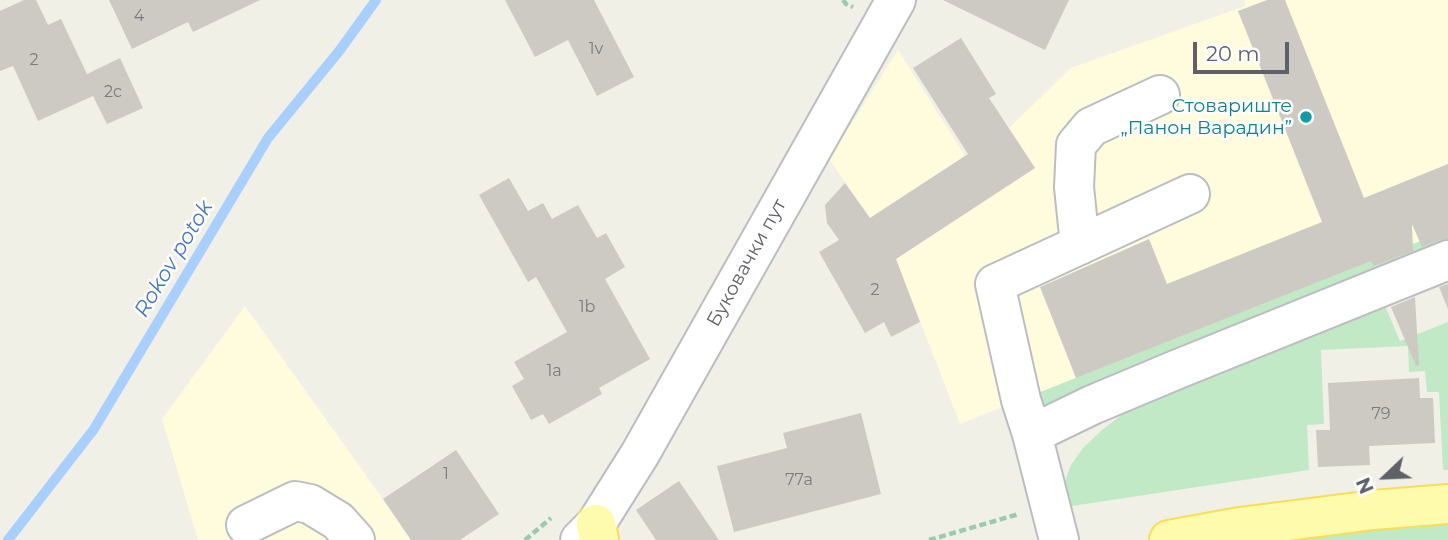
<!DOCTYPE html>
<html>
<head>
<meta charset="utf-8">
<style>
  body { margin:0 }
  #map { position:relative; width:1448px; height:540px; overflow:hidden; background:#f1f0e6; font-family:Montserrat,sans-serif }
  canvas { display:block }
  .north { position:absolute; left:1350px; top:442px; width:70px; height:70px; -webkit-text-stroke:5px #fff; paint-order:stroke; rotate:247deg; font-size:19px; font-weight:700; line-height:28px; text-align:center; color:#5e6167 }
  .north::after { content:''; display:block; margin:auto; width:24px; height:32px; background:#5e6167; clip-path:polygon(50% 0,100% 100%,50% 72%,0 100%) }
  .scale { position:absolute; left:1193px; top:42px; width:96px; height:32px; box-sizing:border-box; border:4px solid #5e6167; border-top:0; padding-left:9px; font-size:21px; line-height:24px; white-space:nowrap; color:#5e6167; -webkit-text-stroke:5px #fff; paint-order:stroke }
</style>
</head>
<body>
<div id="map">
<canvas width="1448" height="540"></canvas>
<div class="north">N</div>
<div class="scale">20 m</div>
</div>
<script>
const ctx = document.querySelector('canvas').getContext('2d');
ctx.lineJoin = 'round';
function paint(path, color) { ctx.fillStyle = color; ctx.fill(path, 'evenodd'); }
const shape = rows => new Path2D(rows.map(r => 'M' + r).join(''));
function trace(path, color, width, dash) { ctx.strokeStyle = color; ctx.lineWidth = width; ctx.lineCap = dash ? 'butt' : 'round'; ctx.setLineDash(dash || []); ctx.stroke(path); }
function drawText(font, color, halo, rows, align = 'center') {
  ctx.font = font + ' Montserrat,sans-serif'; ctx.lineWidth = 5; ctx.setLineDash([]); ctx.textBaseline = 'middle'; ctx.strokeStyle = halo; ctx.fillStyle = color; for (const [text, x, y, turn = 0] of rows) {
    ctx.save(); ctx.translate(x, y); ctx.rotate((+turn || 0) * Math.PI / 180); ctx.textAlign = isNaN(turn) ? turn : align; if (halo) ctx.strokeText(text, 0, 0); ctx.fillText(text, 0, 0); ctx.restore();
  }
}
const commercial = shape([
  [1245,0,1448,0,1448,230,960,424,896,259,1035,168,1009,128,1071,68,1245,6],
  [898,50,965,156,870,218,829,159],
  [245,306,383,499,411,540,198,540,162,419]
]);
const green = shape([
  [1448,230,1448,246,1041,422,1033,395],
  [1383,301,1400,341,1448,322,1448,470,1443,470,1439,392,1427,392,1425,371,1409,372,1408,346,1321,350,1324,424,1307,425,1309,470,1059,508,1057,502,1071,465,1083,448,1102,430,1133,406],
  [1448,512,1448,540,1265,540]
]);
const stream = shape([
  [8,540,94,429,268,138,340,50,376,0]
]);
const building = shape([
  [24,0,36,0,48,25,61,19,87,74,120,58,143,108,107,124,93,96,38,121,13,66,0,71,0,11],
  [109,0,260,0,193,32,188,22,132,49],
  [505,0,594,0,634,77,597,96,568,40,535,57],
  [943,0,1069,0,1045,50],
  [1267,0,1285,0,1364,198,1448,164,1448,239,1440,240,1422,247,1412,224,1413,251,1374,266,1371,261,1076,378,1040,287,1149,239,1167,284,1322,222,1238,11],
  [961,38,996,94,989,98,1035,168,896,259,920,322,891,337,884,322,865,333,819,252,839,240,827,223,825,205,845,183,870,218,968,154,913,68],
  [509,178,528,211,543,203,552,219,578,205,597,238,606,233,625,267,605,279,650,359,599,388,602,394,549,424,543,414,531,420,512,386,524,379,514,362,567,332,536,277,528,282,479,195],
  [1448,284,1448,309,1439,287],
  [1415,297,1419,365,1416,366,1391,307],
  [1419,378,1420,398,1433,398,1435,443,1369,446,1370,465,1318,467,1316,430,1330,430,1328,383],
  [861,413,881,494,734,532,717,466,787,448,783,433],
  [456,450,499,514,460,540,411,540,383,499],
  [679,481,719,540,656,540,636,510]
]);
const path = shape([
  [843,0,846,4,853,7],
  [525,540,551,518],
  [929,540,1019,514]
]);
const minor = shape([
  [1080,245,1074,187,1076,145,1091,127,1160,95],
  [1032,434,1092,405,1178,369,1448,260],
  [246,525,295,501,310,504,338,521,355,540],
  [580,540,596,524,640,454,896,0],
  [1059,540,1032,434,1021,400,995,284,1190,194]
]);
const major = shape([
  [596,524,599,540],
  [1169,540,1240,527,1373,510,1448,504]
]);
const markers = [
  [1306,117,7,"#0f9aa8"]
];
const numberNames = [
  ["4",139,16],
  ["1v",596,49],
  ["2",34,60],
  ["2c",113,92],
  ["2",875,290],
  ["1b",587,307],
  ["1a",554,371],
  ["79",1381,414],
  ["1",446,474],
  ["77a",799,480]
];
const cultureNames = [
  ["Стовариште",1292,106],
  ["„Панон Варадин”",1292,128]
];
const streetNames = [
  ["Буковачки пут",747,263,-61]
];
const waterNames = [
  ["Rokov potok",174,259,-59]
];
paint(commercial, '#fffbdd');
paint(green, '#c2e9c6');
trace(stream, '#a8cfff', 10);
paint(building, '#cccac3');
trace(minor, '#bbbdc2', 42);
trace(major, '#f8de58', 42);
trace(path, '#9acbae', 4.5, [7, 3.5]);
trace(minor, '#fff', 38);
trace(major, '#fffbad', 38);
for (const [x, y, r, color] of markers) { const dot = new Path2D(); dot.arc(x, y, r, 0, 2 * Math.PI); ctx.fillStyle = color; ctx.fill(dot); trace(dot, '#fff', 2.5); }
drawText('16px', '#7a7b7e', null, numberNames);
drawText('19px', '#0d838f', '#fff', cultureNames, 'right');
drawText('19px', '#5e6167', '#fff', streetNames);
drawText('italic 21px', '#4375ca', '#fff', waterNames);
</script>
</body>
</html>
